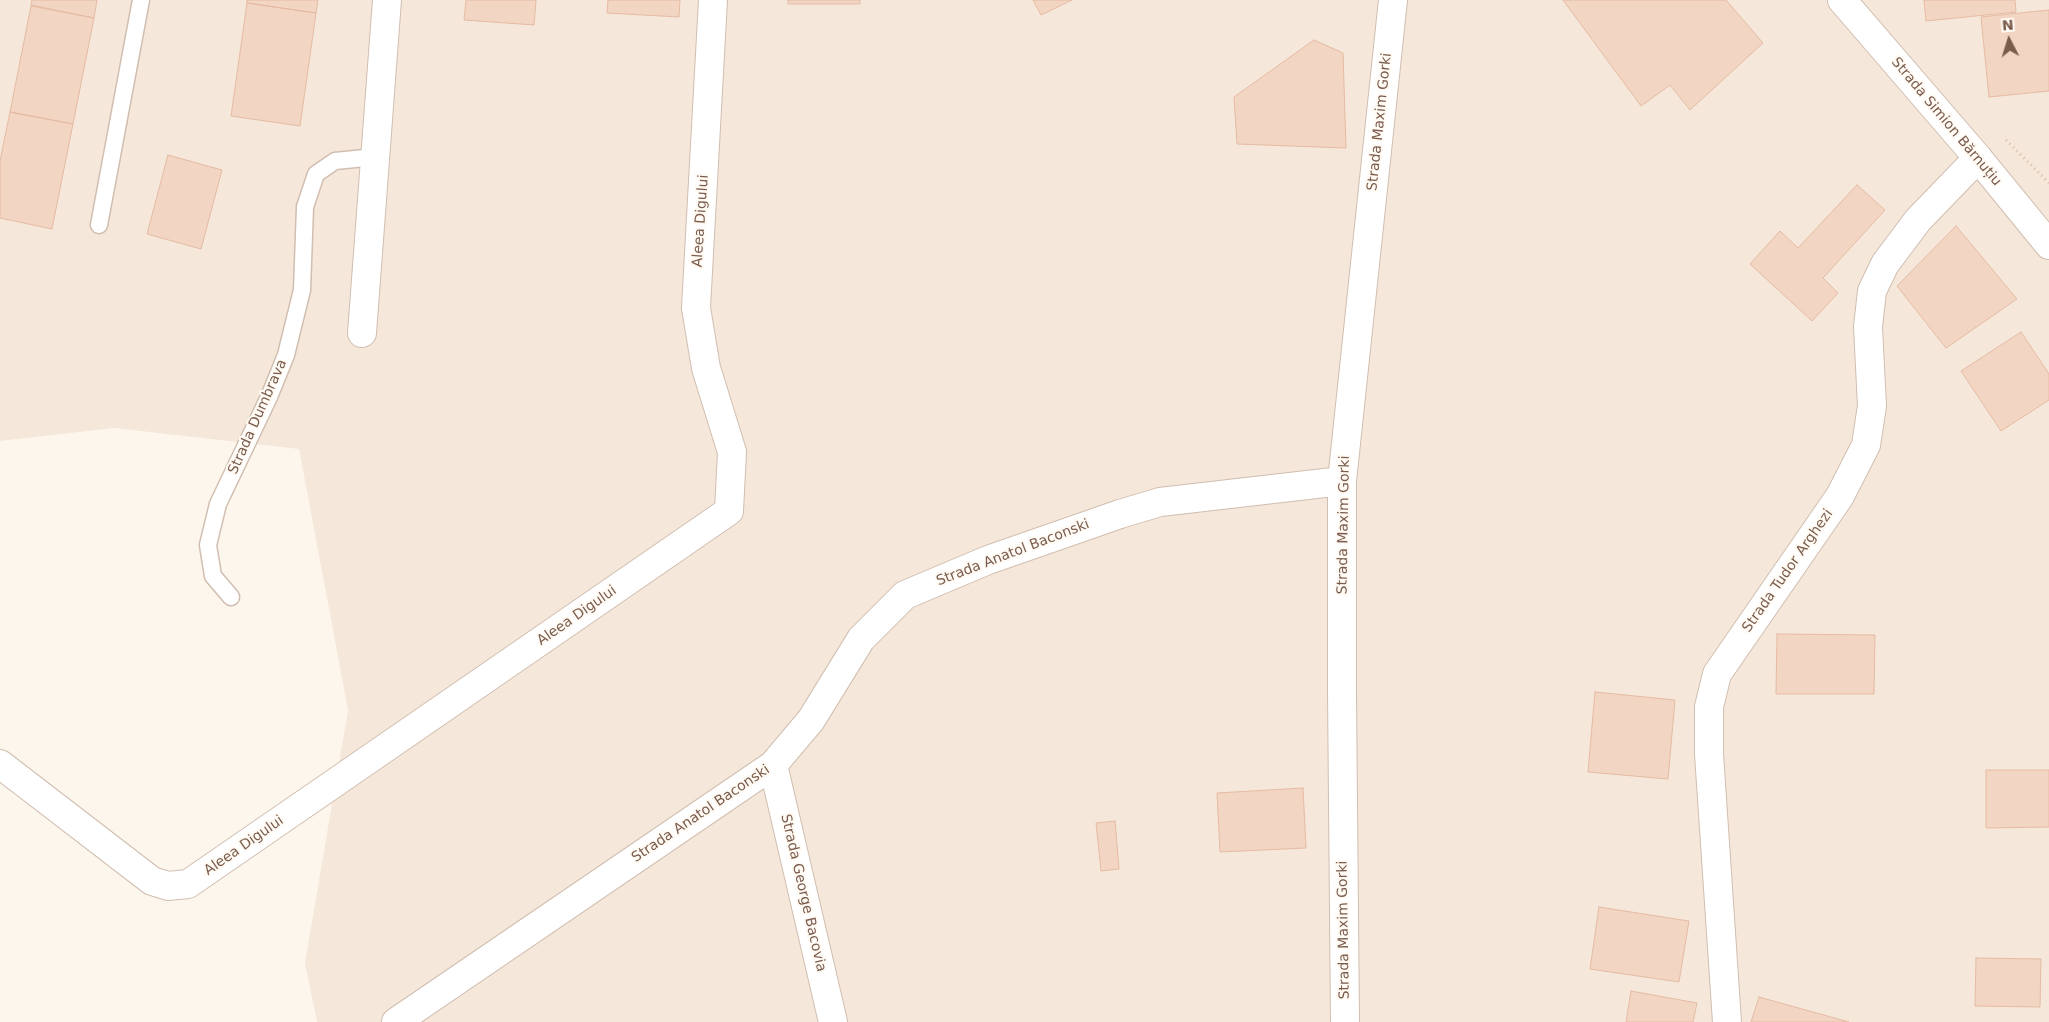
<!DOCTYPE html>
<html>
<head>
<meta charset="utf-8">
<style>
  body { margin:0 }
  #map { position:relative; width:2049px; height:1022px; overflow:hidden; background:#fdf6ec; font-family:"DejaVu Sans",sans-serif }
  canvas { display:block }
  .north { position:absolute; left:1984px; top:15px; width:50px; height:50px; -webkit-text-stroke:4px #fffaf3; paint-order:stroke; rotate:355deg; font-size:14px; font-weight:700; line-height:20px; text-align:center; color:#7a5c4d }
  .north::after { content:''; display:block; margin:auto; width:18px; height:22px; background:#7a5c4d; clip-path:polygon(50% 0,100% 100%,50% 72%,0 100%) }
</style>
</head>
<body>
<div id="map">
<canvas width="2049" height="1022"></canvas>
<div class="north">N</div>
</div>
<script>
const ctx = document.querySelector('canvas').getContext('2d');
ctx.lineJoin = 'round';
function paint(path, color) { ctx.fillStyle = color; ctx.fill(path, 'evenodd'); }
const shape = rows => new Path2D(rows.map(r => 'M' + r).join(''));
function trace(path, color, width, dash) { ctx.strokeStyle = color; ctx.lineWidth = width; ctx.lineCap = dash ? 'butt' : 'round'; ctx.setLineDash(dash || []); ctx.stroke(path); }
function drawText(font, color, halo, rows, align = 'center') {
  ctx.font = font + ' "DejaVu Sans",sans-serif'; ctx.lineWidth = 4; ctx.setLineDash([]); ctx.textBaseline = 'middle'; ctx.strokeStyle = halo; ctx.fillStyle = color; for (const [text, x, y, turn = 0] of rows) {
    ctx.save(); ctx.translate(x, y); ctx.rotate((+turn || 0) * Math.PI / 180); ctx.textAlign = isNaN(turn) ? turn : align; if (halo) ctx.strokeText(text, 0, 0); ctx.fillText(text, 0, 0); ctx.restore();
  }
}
const residential = shape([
  [0,0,2049,0,2049,1022,317,1022,305,963,348,710,299,449,114,428,0,441]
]);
const building = shape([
  [32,0,97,0,94,18,31,5,32,0],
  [247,0,318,0,316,13,247,3,247,0],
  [466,0,536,0,534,25,464,20,466,0],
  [608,0,680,0,679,17,607,13,608,0],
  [788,0,860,0,860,4,788,4,788,0],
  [1033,0,1072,0,1041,15,1033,0],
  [1563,0,1726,0,1763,43,1690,110,1670,85,1641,106,1563,0],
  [1924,0,2015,0,2016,12,1926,21,1924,0],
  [247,3,316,13,300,126,231,116,247,3],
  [31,6,94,18,73,124,10,112,31,6],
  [2049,10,2049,91,1989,97,1981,17,2049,10],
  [1314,40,1343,53,1346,148,1237,144,1234,97,1314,40],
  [10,112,73,124,52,229,0,218,0,161,10,112],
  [168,155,222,170,201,249,147,234,168,155],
  [1857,185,1885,210,1823,278,1838,293,1812,321,1750,264,1780,231,1798,248,1857,185],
  [1956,226,2017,299,1946,348,1897,286,1956,226],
  [2021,332,2049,374,2049,400,2001,431,1961,371,2021,332],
  [1777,634,1875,635,1874,694,1776,694,1777,634],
  [1595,692,1675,700,1668,779,1588,772,1595,692],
  [1986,770,2049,770,2049,827,1986,828,1986,770],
  [1303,788,1306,848,1220,852,1217,793,1303,788],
  [1115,821,1119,869,1101,871,1096,823,1115,821],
  [1599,907,1689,921,1679,982,1590,969,1599,907],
  [1976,958,2041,959,2040,1007,1975,1006,1976,958],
  [1631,991,1697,1003,1693,1022,1626,1022,1631,991],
  [1759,997,1849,1022,1751,1022,1759,997]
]);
const path = shape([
  [2006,140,2049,183]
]);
const service = shape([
  [99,225,141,0],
  [231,597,213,576,208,545,218,504,269,397,286,355,302,290,305,207,316,174,335,161,375,157]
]);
const minor = shape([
  [362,333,387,0],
  [0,764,152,881,168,886,188,884,729,511,732,452,706,368,696,308,713,0],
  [773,765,833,1022],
  [396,1022,773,765,811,720,861,639,905,595,988,560,1120,514,1160,502,1342,481],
  [1345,1022,1342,692,1342,481,1393,0],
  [1727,1022,1709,754,1709,707,1717,674,1840,496,1866,445,1872,406,1868,327,1872,291,1885,264,1918,220,1978,158]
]);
const tertiary = shape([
  [1842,0,1978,158,2049,245]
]);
const streetNames = [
  ["Strada Maxim Gorki",1380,122,-84],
  ["Strada Simion Bărnuțiu",1946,122,50],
  ["Aleea Digului",701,221,-86],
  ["Strada Dumbrava",258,417,-66],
  ["Strada Maxim Gorki",1344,525,-89],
  ["Strada Anatol Baconski",1013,553,-21],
  ["Strada Tudor Arghezi",1788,571,-55],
  ["Aleea Digului",577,616,-35],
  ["Strada Anatol Baconski",701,814,-34],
  ["Aleea Digului",244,846,-35],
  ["Strada George Bacovia",803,893,77],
  ["Strada Maxim Gorki",1344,930,-91]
];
paint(residential, '#f5e8da');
paint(building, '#f3d5c3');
trace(building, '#e6bba3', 1);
trace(service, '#d1beb0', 19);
trace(minor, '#d1beb0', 30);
trace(tertiary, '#d1beb0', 30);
trace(path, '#d9b8a5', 3, [1, 4]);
trace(service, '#fff', 16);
trace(minor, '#fff', 28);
trace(tertiary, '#fff', 28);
drawText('14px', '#7a5c4d', '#fffaf3', streetNames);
</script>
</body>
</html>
